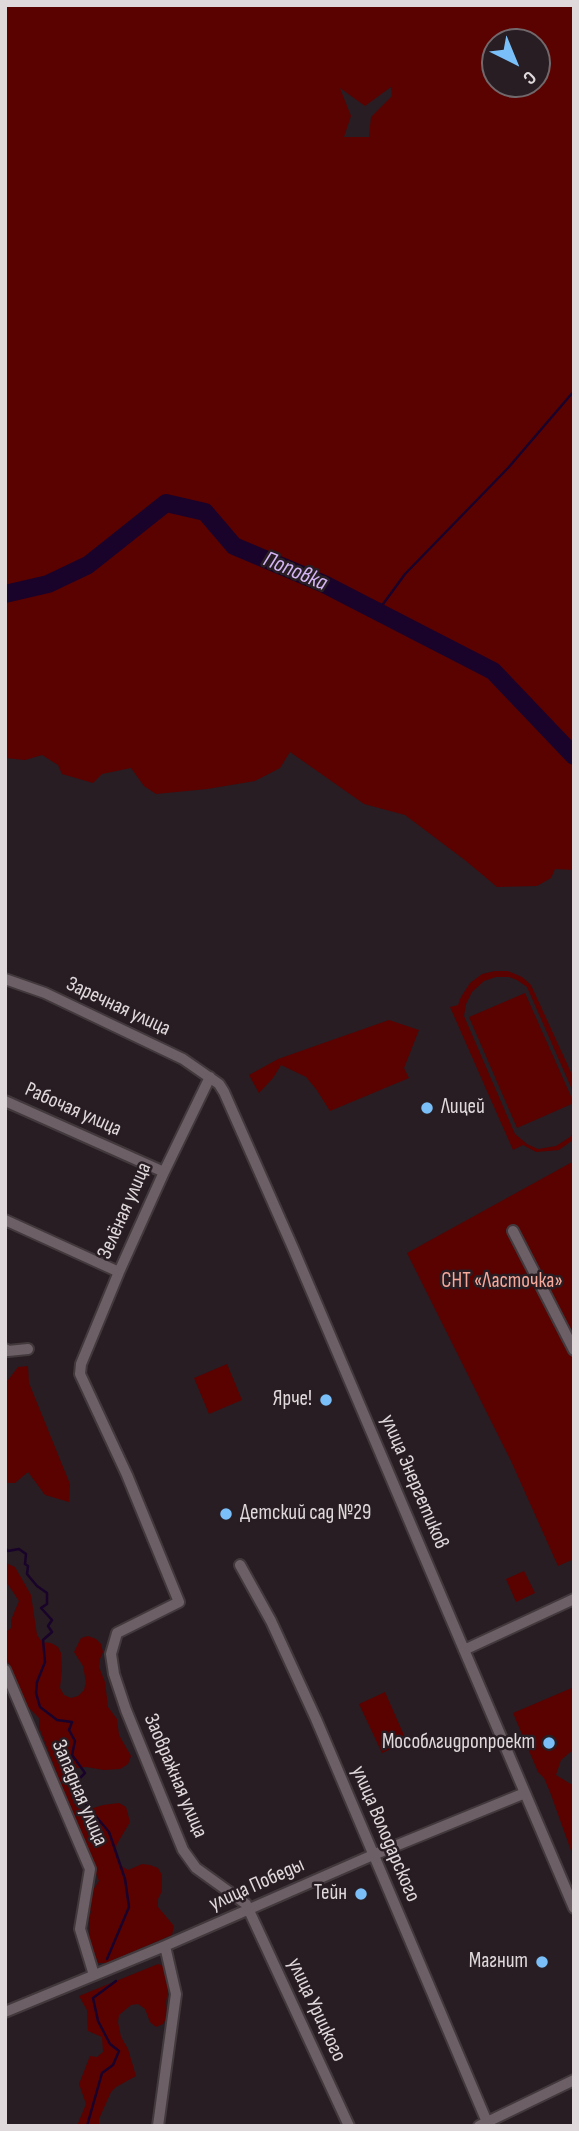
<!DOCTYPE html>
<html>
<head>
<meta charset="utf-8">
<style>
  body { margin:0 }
  #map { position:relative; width:579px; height:2131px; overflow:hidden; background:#271d22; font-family:"Sofia Sans Condensed",sans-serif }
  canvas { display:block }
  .frame { position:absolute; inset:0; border:7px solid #e0d9dc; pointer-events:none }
  .north { position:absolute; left:481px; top:28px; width:70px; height:70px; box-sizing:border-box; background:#271d22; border:2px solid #71686c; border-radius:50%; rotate:137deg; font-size:19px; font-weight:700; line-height:28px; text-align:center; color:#e0d9dc }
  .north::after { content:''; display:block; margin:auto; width:24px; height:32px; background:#7abff8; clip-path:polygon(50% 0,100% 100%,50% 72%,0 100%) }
</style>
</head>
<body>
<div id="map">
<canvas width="579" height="2131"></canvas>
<div class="frame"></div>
<div class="north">С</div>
</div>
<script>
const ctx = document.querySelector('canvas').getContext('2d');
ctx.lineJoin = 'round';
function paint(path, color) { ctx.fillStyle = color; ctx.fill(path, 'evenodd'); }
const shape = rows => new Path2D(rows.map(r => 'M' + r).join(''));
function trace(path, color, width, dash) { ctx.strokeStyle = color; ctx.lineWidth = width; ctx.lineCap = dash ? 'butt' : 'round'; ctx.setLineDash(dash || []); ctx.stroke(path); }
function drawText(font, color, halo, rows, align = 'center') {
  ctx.font = font + ' "Sofia Sans Condensed",sans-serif'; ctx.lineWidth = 5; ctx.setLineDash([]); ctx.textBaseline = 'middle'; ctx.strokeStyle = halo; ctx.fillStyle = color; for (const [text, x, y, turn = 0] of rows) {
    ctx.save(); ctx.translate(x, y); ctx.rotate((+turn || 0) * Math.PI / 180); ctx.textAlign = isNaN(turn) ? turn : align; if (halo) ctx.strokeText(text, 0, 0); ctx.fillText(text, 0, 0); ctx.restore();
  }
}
const green = shape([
  [5,5,574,5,574,870,555,869,551,878,537,886,497,887,466,861,405,815,364,804,290,752,280,768,255,781,207,789,156,794,144,786,131,768,102,774,93,783,62,774,58,765,42,755,25,760,5,758],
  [495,42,537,42,537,84,495,84],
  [391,87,392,96,371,117,369,137,344,137,351,116,340,88,365,106],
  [495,971,508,971,522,977,531,985,574,1079,574,1094,527,987,517,980,509,977,496,977,484,981,472,992,466,1004,464,1016,515,1134,527,1144,538,1149,556,1146,570,1137,574,1131,573,1140,559,1150,536,1152,523,1145,513,1150,450,1007,458,1005,461,997,470,983,482,974],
  [525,993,574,1103,517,1128,469,1017],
  [389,1020,419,1030,404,1068,409,1078,330,1111,316,1089,306,1077,281,1065,273,1078,259,1093,249,1075,278,1059],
  [574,1161,574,1559,558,1566,511,1461,407,1253],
  [227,1364,242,1400,209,1414,194,1378],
  [28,1366,29,1383,70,1484,69,1502,45,1495,28,1472,15,1483,5,1483,5,1384,18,1367],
  [5,1560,8,1564,15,1567,31,1595,37,1635,42,1642,51,1643,58,1647,61,1653,62,1670,60,1688,64,1695,71,1698,78,1696,84,1690,86,1682,83,1666,74,1652,81,1638,88,1636,96,1639,101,1644,103,1652,100,1659,99,1667,105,1682,108,1707,117,1719,119,1735,131,1756,128,1764,120,1769,104,1770,86,1767,77,1768,70,1772,68,1780,71,1795,74,1803,79,1809,87,1810,103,1805,119,1803,126,1807,130,1822,117,1844,115,1851,117,1859,121,1866,128,1870,142,1864,150,1865,158,1868,162,1875,162,1891,158,1899,158,1907,174,1926,172,1935,106,1963,98,1963,89,1938,89,1919,91,1912,89,1905,89,1896,99,1881,39,1727,39,1718,27,1706,5,1655,5,1633,11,1628,11,1620,19,1601,5,1580],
  [524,1571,535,1593,516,1602,506,1579],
  [574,1687,574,1749,561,1760,556,1775,574,1786,574,1859,550,1792,544,1778,538,1772,513,1713],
  [385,1692,407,1742,382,1753,359,1704],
  [158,1964,164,1966,167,1973,169,1987,166,2002,167,2017,163,2024,156,2027,150,2022,145,2009,138,2004,131,2005,119,2015,118,2022,121,2037,128,2049,136,2076,116,2087,111,2092,99,2119,99,2126,77,2126,86,2104,79,2084,90,2056,97,2057,103,2052,102,2037,88,2031,87,2010,79,1996]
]);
const stream = shape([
  [378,611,405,574,508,468,574,391],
  [5,1548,8,1551,19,1549,26,1554,25,1564,28,1566,27,1574,37,1586,47,1593,47,1604,41,1608,52,1620,48,1626,52,1632,43,1640,45,1662,37,1682,36,1693,40,1707,57,1720,72,1722,69,1730,75,1741,72,1755,85,1773,76,1782,78,1795,109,1832,125,1879,129,1907,107,1959],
  [87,2126,102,2073,113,2065,119,2051,110,2044,98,2021,93,1998,116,1981]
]);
const river = shape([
  [5,594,48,584,88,565,166,503,205,512,234,546,324,584,493,671,574,756]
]);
const minor = shape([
  [5,979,45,993,183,1059,219,1084,224,1092,293,1248,574,1908],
  [210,1077,164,1172,119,1272,81,1364,80,1374,127,1475,179,1602,117,1633,111,1654,114,1674,126,1710,183,1850,196,1868,246,1904,349,2126],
  [5,1101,164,1172],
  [5,1220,119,1272],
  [513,1231,574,1350],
  [5,1349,8,1351,28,1349],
  [240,1565,271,1621,316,1719,487,2122],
  [464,1650,574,1599],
  [5,1670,90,1869,80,1929,94,1975],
  [5,2012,165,1946,373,1855,525,1793],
  [158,2126,176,1994,165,1946],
  [479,2126,574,2080]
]);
const markers = [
  [427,1108,7,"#7abff8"],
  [326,1400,7,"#7abff8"],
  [226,1514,7,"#7abff8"],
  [549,1743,7,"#7abff8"],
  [361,1894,7,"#7abff8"],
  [542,1962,7,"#7abff8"]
];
const streetNames = [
  ["Заречная улица",118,1007,25],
  ["Рабочая улица",73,1110,24],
  ["Зелёная улица",125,1211,-66],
  ["улица Энергетиков",414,1482,67],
  ["Заовражная улица",175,1776,67],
  ["Западная улица",79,1793,67],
  ["улица Володарского",385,1834,67],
  ["улица Победы",257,1885,-24],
  ["улица Урицкого",316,2010,65]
];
const poiNames = [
  ["Лицей",441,1108,"left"],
  ["Ярче!",312,1400],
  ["Детский сад №29",240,1514,"left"],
  ["Мособлгидропроект",535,1743],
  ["Тейн",347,1894],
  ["Магнит",528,1962]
];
const parkNames = [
  ["СНТ «Ласточка»",502,1282]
];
const waterNames = [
  ["Поповка",295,572,23]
];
paint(green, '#5a0200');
trace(stream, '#19032a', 2.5);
trace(river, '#19032a', 18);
trace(minor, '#42393d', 14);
trace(minor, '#6c5f65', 10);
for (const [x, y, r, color] of markers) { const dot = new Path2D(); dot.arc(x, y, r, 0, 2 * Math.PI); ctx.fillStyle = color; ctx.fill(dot); trace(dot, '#271d22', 2.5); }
drawText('21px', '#e0d9dc', '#271d22', streetNames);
drawText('21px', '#e0d9dc', '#271d22', poiNames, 'right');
drawText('21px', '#f6a89a', '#271d22', parkNames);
drawText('italic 23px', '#d4b4f4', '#271d22', waterNames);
</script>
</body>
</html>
